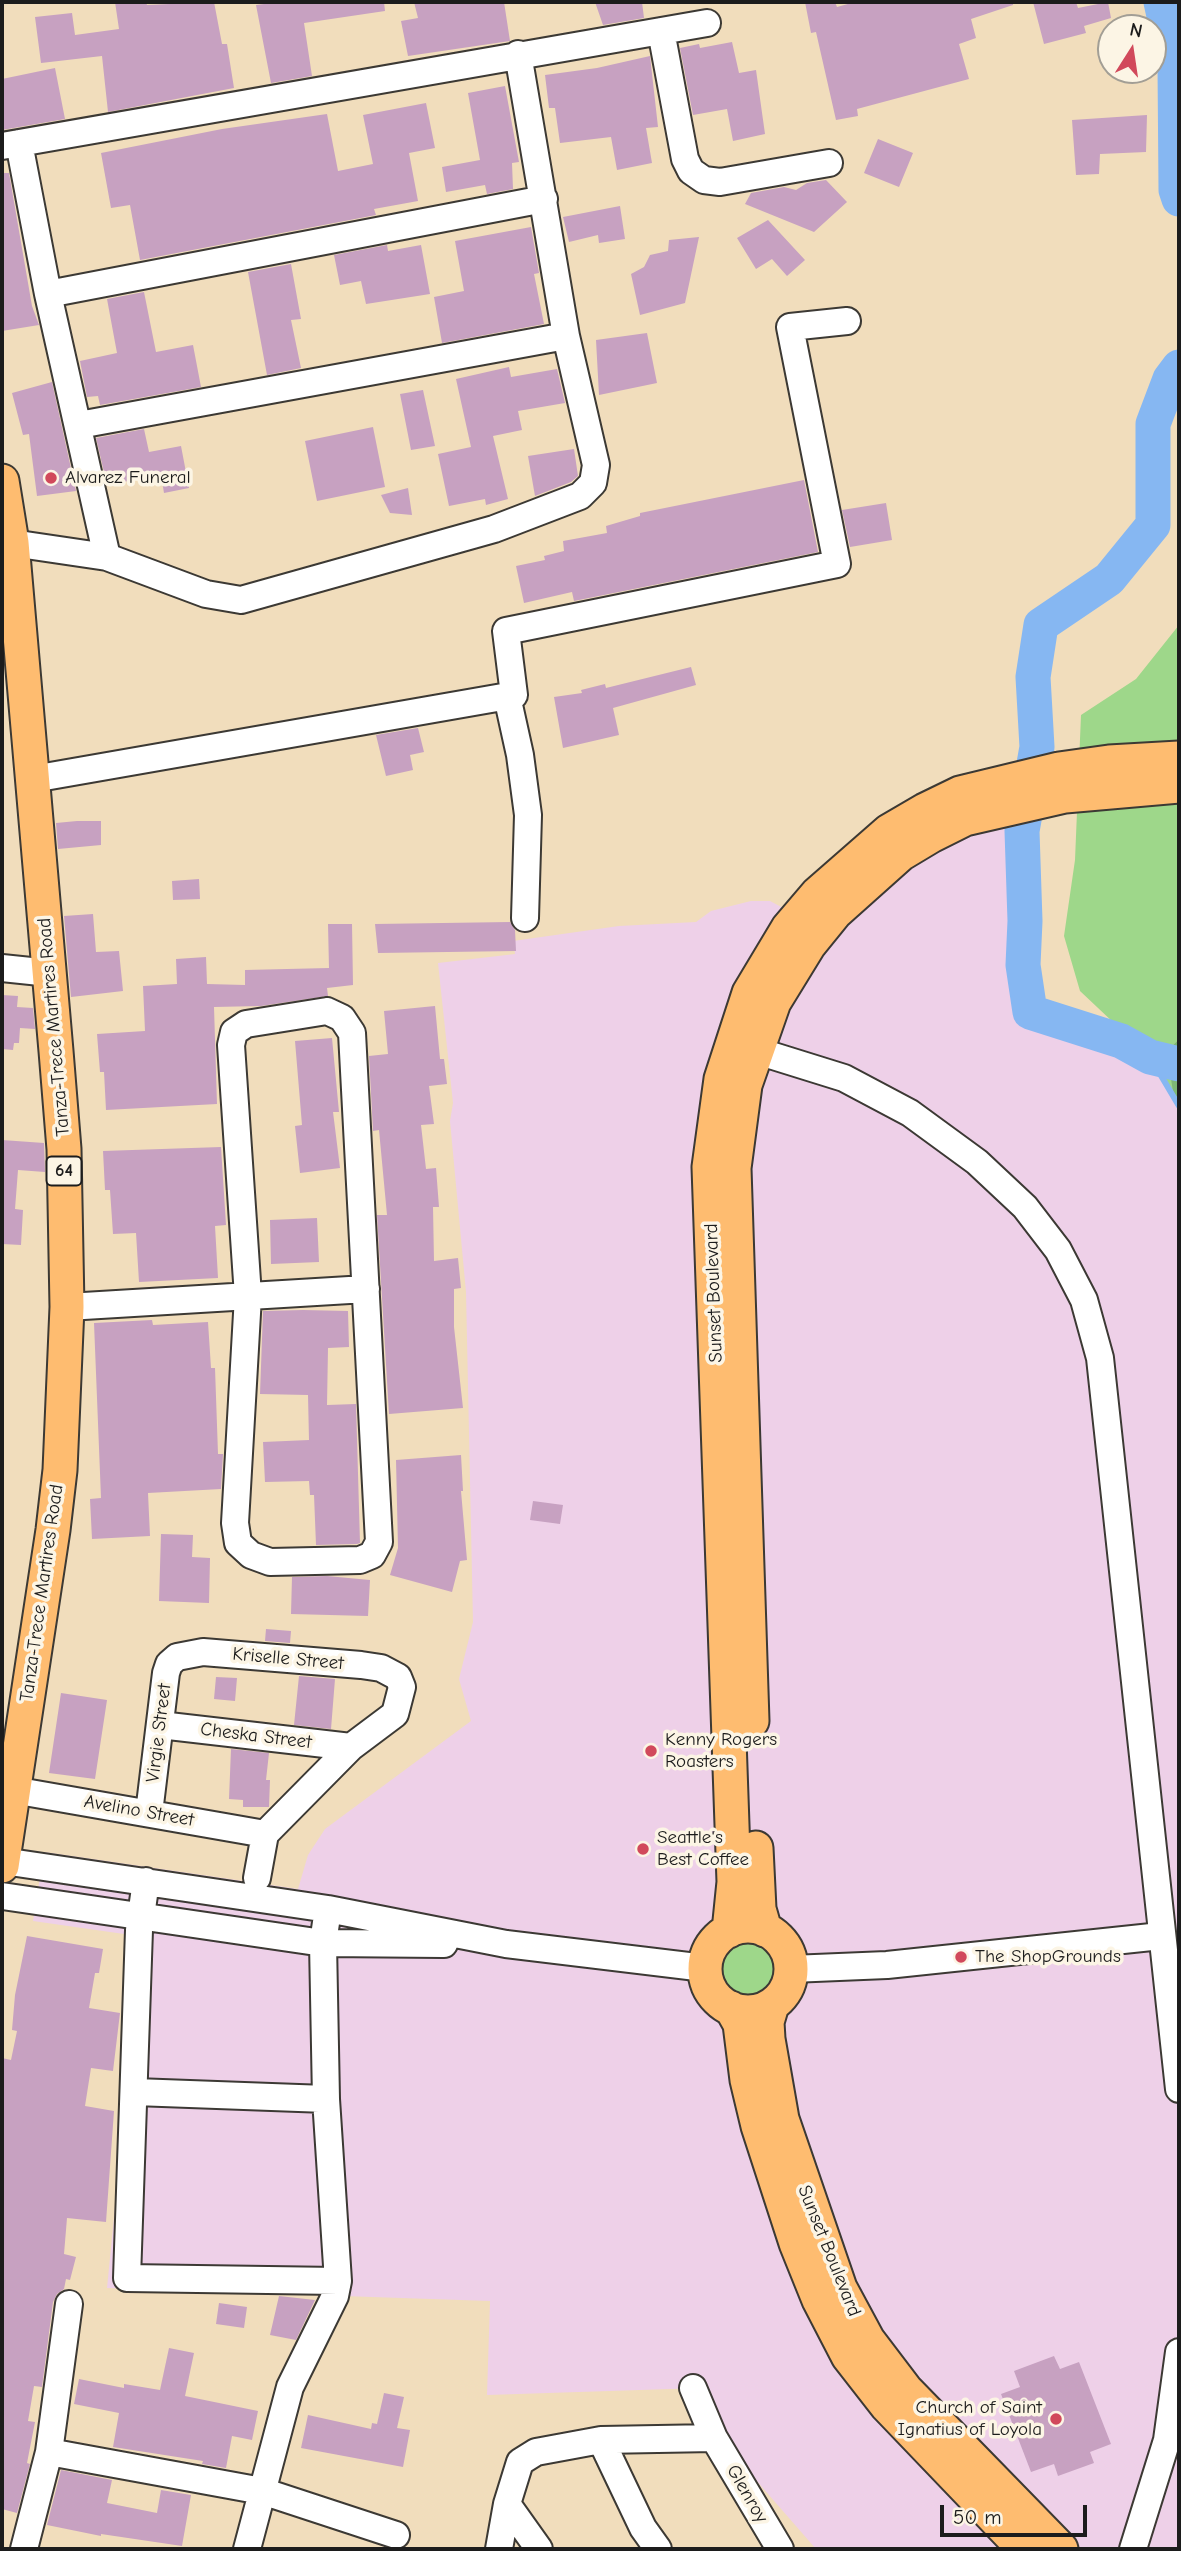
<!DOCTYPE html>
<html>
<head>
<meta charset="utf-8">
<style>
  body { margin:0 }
  #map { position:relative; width:1181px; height:2551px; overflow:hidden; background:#f1ddbc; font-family:"Comic Neue",sans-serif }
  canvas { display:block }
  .frame { position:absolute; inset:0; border:4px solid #1c1c1c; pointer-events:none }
  .north { position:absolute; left:1097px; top:14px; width:70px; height:70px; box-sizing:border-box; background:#fcf5e5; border:2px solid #a29e95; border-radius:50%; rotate:12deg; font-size:19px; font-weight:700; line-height:28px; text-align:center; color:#1c1c1c }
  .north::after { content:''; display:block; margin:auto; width:24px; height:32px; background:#d1495b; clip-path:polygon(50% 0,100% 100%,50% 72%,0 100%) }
  .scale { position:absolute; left:940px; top:2505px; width:147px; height:32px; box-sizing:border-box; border:4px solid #1c1c1c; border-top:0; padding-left:9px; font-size:21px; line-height:24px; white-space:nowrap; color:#1c1c1c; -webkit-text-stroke:5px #fcf5e5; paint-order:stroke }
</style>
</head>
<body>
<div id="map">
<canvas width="1181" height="2551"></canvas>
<div class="frame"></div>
<div class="north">N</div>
<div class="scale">50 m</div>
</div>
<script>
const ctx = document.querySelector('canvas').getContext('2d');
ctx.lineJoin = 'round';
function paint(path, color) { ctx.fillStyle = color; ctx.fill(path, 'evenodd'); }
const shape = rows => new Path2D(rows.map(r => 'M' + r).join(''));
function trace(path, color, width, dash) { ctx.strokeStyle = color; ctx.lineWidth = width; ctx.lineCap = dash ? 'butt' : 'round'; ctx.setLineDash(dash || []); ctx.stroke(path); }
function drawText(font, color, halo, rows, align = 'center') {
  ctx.font = font + ' "Comic Neue",sans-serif'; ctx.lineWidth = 7; ctx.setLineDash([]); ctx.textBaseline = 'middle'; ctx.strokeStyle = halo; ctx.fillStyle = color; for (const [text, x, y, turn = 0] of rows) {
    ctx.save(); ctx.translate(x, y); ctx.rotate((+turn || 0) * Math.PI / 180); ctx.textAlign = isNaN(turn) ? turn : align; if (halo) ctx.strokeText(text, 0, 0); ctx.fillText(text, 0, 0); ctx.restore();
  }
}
const built = shape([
  [992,769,1024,821,1023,965,1030,1011,1121,1041,1150,1057,1179,1106,1179,2549,816,2549,748,2471,722,2431,701,2388,487,2395,490,2301,107,2288,125,2107,131,1935,33,1921,44,1852,298,1889,308,1855,325,1829,471,1721,459,1679,473,1622,466,1292,450,1121,453,1103,438,963,515,954,513,941,619,926,696,922,711,911,751,901,770,901,787,910,957,780,974,772]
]);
const green = shape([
  [1179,625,1179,1039,1167,1051,1169,1061,1152,1058,1179,1077,1179,1106,1150,1057,1080,991,1064,936,1075,860,1081,715,1136,679],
  '721 1970a29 29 0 1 1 58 0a29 29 0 1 1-58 0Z'
]);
const forest = shape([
  [1179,1039,1179,1098,1174,1099,1167,1051]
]);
const stream = shape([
  [1150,1057,1179,1106]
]);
const river = shape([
  [1161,2,1175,66,1176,190,1179,199],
  [1179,367,1170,379,1153,424,1153,525,1109,579,1041,625,1033,677,1037,747,1022,831,1025,921,1023,965,1030,1012,1121,1041,1150,1057,1179,1064]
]);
const building = shape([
  [115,2,146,2,147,5,214,2,222,44,227,44,234,88,108,112,102,56,41,63,35,17,72,13,75,35,119,29],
  [280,2,384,2,385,11,304,23,312,76,271,83,256,5],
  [414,2,504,2,510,41,408,56,401,21,418,18],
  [595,2,642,2,644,18,603,25],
  [805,2,835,2,837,7,855,2,1013,2,1013,5,971,19,976,38,959,44,969,79,857,109,858,116,836,120,816,32,811,33],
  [1033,2,1076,2,1078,8,1108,2,1111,18,1084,26,1086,33,1044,44],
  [732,42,739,73,756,70,765,134,733,141,727,109,693,115,680,48,699,44,700,48],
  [650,56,658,127,646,128,652,163,617,170,611,137,560,143,555,108,549,108,545,75,597,68],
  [55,68,65,119,2,130,2,79],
  [505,86,519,162,512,163,513,189,487,194,485,185,446,192,442,167,480,160,468,93],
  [426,103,435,148,409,153,418,201,374,209,376,215,140,260,130,205,111,208,101,153,222,129,327,114,338,171,373,164,363,115],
  [1147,115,1146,152,1100,154,1099,174,1076,175,1072,120],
  [878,139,913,153,899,187,864,173],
  [2,173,9,173,32,306,39,325,2,331],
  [826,180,847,202,814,232,745,204,751,193,784,187,796,190,807,183],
  [620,206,625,239,599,243,598,235,569,242,563,217],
  [768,220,805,260,787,276,772,259,756,269,737,238],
  [531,227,539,273,534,274,544,324,442,343,434,297,464,291,455,241],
  [699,237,685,303,640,315,631,274,644,267,650,255,668,251,669,240],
  [387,245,388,251,421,245,430,294,366,304,361,281,340,285,334,255],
  [291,264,301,319,291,320,301,368,267,375,248,272],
  [144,292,156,352,193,345,201,387,100,405,98,396,87,397,80,361,117,353,107,299],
  [647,333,657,383,599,395,596,340],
  [509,367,511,377,557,369,565,403,518,411,522,430,493,436,508,499,486,505,485,499,449,506,438,454,471,447,456,379],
  [52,382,76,491,37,496,29,434,23,435,12,393],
  [423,390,435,446,411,450,400,394],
  [373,427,385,487,317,501,305,441],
  [144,429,149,452,181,446,189,488,164,493,161,475,107,485,96,438],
  [574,449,578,476,571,482,535,496,528,456],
  [804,480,818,552,574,601,572,592,524,603,516,566,545,560,544,556,564,551,563,541,607,533,606,526,640,516,640,513],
  [408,488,412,515,390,513,381,495],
  [886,503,892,540,850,547,842,510],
  [691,667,696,685,613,708,619,735,563,748,554,697,582,693,581,690,605,684,606,688],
  [418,728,424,752,410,755,413,770,386,776,376,735],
  [77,821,101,821,101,845,58,849,56,823],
  [199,879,200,899,173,900,172,881],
  [93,914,96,952,119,951,123,991,71,997,64,916],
  [510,922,515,930,516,951,378,953,375,924],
  [328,924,352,924,353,985,327,988,328,996,261,1006,214,1007,217,1104,106,1110,104,1072,100,1072,97,1034,145,1031,143,986,177,984,176,959,206,957,207,984,245,985,245,970,329,968],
  [2,995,18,996,17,1007,33,1008,35,1029,20,1028,19,1043,14,1043,13,1050,2,1049],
  [435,1006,440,1059,444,1059,447,1084,429,1086,434,1124,421,1125,426,1169,436,1168,439,1207,433,1207,434,1261,458,1258,461,1288,454,1289,454,1327,463,1408,389,1414,377,1215,387,1215,379,1130,373,1131,369,1056,388,1054,384,1011],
  [332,1038,339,1112,333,1112,340,1168,300,1173,295,1126,302,1125,295,1041],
  [2,1140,44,1143,45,1172,18,1170,15,1209,23,1210,21,1245,2,1244],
  [221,1147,226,1225,215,1226,218,1278,139,1282,136,1233,113,1234,110,1190,105,1190,103,1151],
  [317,1218,319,1262,271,1264,270,1220],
  [303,1310,348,1311,349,1347,328,1348,327,1405,356,1404,360,1543,357,1544,316,1545,314,1495,310,1495,309,1481,265,1482,263,1442,309,1440,308,1395,260,1394,263,1311],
  [152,1320,153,1325,208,1322,211,1368,215,1368,218,1454,223,1454,221,1489,148,1493,150,1536,92,1539,90,1499,101,1498,94,1323],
  [461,1455,463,1491,461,1491,467,1560,460,1561,452,1592,390,1575,398,1548,396,1460],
  [533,1501,563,1505,560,1524,530,1520],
  [161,1534,193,1535,192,1557,210,1558,209,1603,159,1601],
  [327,1576,370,1580,368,1616,291,1614,292,1577],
  [266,1629,291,1631,290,1643,265,1641],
  [299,1676,335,1679,331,1729,294,1725],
  [216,1677,237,1678,235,1701,214,1699],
  [61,1693,107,1700,95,1779,49,1773],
  [231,1749,269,1753,266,1780,270,1780,269,1807,243,1807,243,1800,229,1799],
  [27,1936,103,1949,99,1973,95,1973,89,2008,120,2013,113,2071,91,2068,85,2106,114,2111,106,2222,67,2218,64,2254,76,2257,70,2280,66,2279,64,2289,57,2294,53,2302,42,2387,34,2386,28,2421,35,2422,27,2463,30,2464,17,2513,2,2509,2,2058,11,2060,17,2031,12,2030,15,1995],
  [279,2296,315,2300,296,2340,270,2335],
  [219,2303,247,2307,244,2328,216,2324],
  [169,2348,194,2353,185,2396,258,2411,252,2440,232,2436,226,2468,202,2464,203,2461,113,2447,119,2413,74,2404,79,2379,124,2388,124,2384,160,2390],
  [1054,2356,1060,2369,1079,2362,1111,2444,1090,2452,1094,2463,1058,2476,1054,2464,1031,2472,1001,2394,1020,2387,1014,2371],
  [384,2393,404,2397,397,2428,410,2430,403,2467,301,2448,308,2415,371,2429,372,2423,377,2424],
  [61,2470,112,2480,107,2503,157,2513,161,2490,191,2495,182,2546,101,2534,101,2536,47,2525]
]);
const minor = shape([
  [661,31,685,159,691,171,704,180,720,182,829,163],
  [19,143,48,294,107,557],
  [2,146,707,23],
  [48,294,544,199],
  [79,425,566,336],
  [12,543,107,557,206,594,241,600,494,529,580,496,593,483,596,465,566,336,518,54],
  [507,696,520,755,528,815,525,918],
  [33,779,514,695,506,631,837,564,790,327,847,321],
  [2,968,50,973],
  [327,1011,342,1018,352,1033,379,1542,372,1555,360,1560,270,1562,251,1555,238,1543,235,1523,248,1296,231,1045,234,1032,246,1024,327,1011],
  [738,1045,844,1078,910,1113,977,1162,1025,1207,1058,1250,1084,1300,1100,1358,1179,2089],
  [67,1307,366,1289],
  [160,1725,351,1747],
  [13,1790,265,1834],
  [149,1813,166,1673,169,1664,177,1657,203,1652,361,1665,381,1668,398,1677,402,1687,395,1714,351,1747,265,1834,257,1878],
  [3,1861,328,1909,506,1944,705,1968],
  [146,1881,139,1930,127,2278,338,2281],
  [2,1896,323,1943,444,1944],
  [791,1969,887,1965,1161,1936],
  [135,2092,326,2099],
  [693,2388,714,2438,780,2549],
  [601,2440,643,2528,658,2549],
  [49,2452,262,2491,396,2535],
  [507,2504,539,2549],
  [24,2549,49,2452,69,2304],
  [247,2549,290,2387,335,2296,338,2281,326,2099,323,1943,328,1909],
  [499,2549,507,2504,520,2462,536,2452,601,2440,714,2438],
  [1133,2549,1167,2440,1179,2352]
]);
const major = shape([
  [2,481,12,543,56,1051,64,1149,67,1307,60,1470,53,1530,2,1866],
  [752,1721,734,1168,745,1085,774,1002,809,945,835,913,901,854,931,836,965,819,1065,796,1179,786],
  [756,1848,759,1909,765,1930],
  '705 1969a43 43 0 1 1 86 0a43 43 0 1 1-86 0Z',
  [729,1931,734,1882,709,1167,721,1079,749,993,788,928,817,894,889,831,925,810,960,793,1059,769,1109,762,1179,758],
  [772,2005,767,2022,768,2039,782,2119,840,2288,868,2340,906,2390,1061,2549],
  [731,2008,740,2024,747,2080,758,2126,796,2243,819,2300,848,2356,887,2406,1024,2549]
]);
const markers = [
  [51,478,7,"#d1495b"],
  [651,1751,7,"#d1495b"],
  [643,1849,7,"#d1495b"],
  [961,1957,7,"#d1495b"],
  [1056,2419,7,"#d1495b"]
];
const shields = [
  [64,1171,35]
];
const shieldNames = [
  ["64",64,1171]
];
const poiNames = [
  ["Alvarez Funeral",65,478],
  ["Kenny Rogers",665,1740],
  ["Roasters",665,1762],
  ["Seattle's",657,1838],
  ["Best Coffee",657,1860],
  ["The ShopGrounds",975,1957],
  ["Church of Saint",1042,2408,"right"],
  ["Ignatius of Loyola",1042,2430,"right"]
];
const streetNames = [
  ["Tanza-Trece Martires Road",54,1027,-95],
  ["Sunset Boulevard",714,1293,-92],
  ["Tanza-Trece Martires Road",42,1593,-82],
  ["Kriselle Street",288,1659,5],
  ["Virgie Street",159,1733,-83],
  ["Cheska Street",256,1736,7],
  ["Avelino Street",139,1811,10],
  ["Sunset Boulevard",829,2251,68],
  ["Glenroy",747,2494,60]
];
paint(built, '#eed0e8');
paint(green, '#9ed78a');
paint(forest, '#7eb876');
trace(stream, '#86b7f2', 6);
trace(river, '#86b7f2', 35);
paint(building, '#c7a1c1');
trace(minor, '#3c3934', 30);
trace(major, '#3c3934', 37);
trace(minor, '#fff', 26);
trace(major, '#febc70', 33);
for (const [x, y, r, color] of markers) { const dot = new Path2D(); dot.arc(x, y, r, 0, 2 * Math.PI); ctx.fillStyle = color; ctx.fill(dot); trace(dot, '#fcf5e5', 2.5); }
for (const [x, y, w] of shields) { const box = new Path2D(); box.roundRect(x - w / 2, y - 14.5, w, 29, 5); ctx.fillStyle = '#fcf5e5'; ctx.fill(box); trace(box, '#1c1c1c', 2); }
drawText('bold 18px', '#1c1c1c', null, shieldNames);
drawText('19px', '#1c1c1c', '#fcf5e5', poiNames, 'left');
drawText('19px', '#1c1c1c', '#fcf5e5', streetNames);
</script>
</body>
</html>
